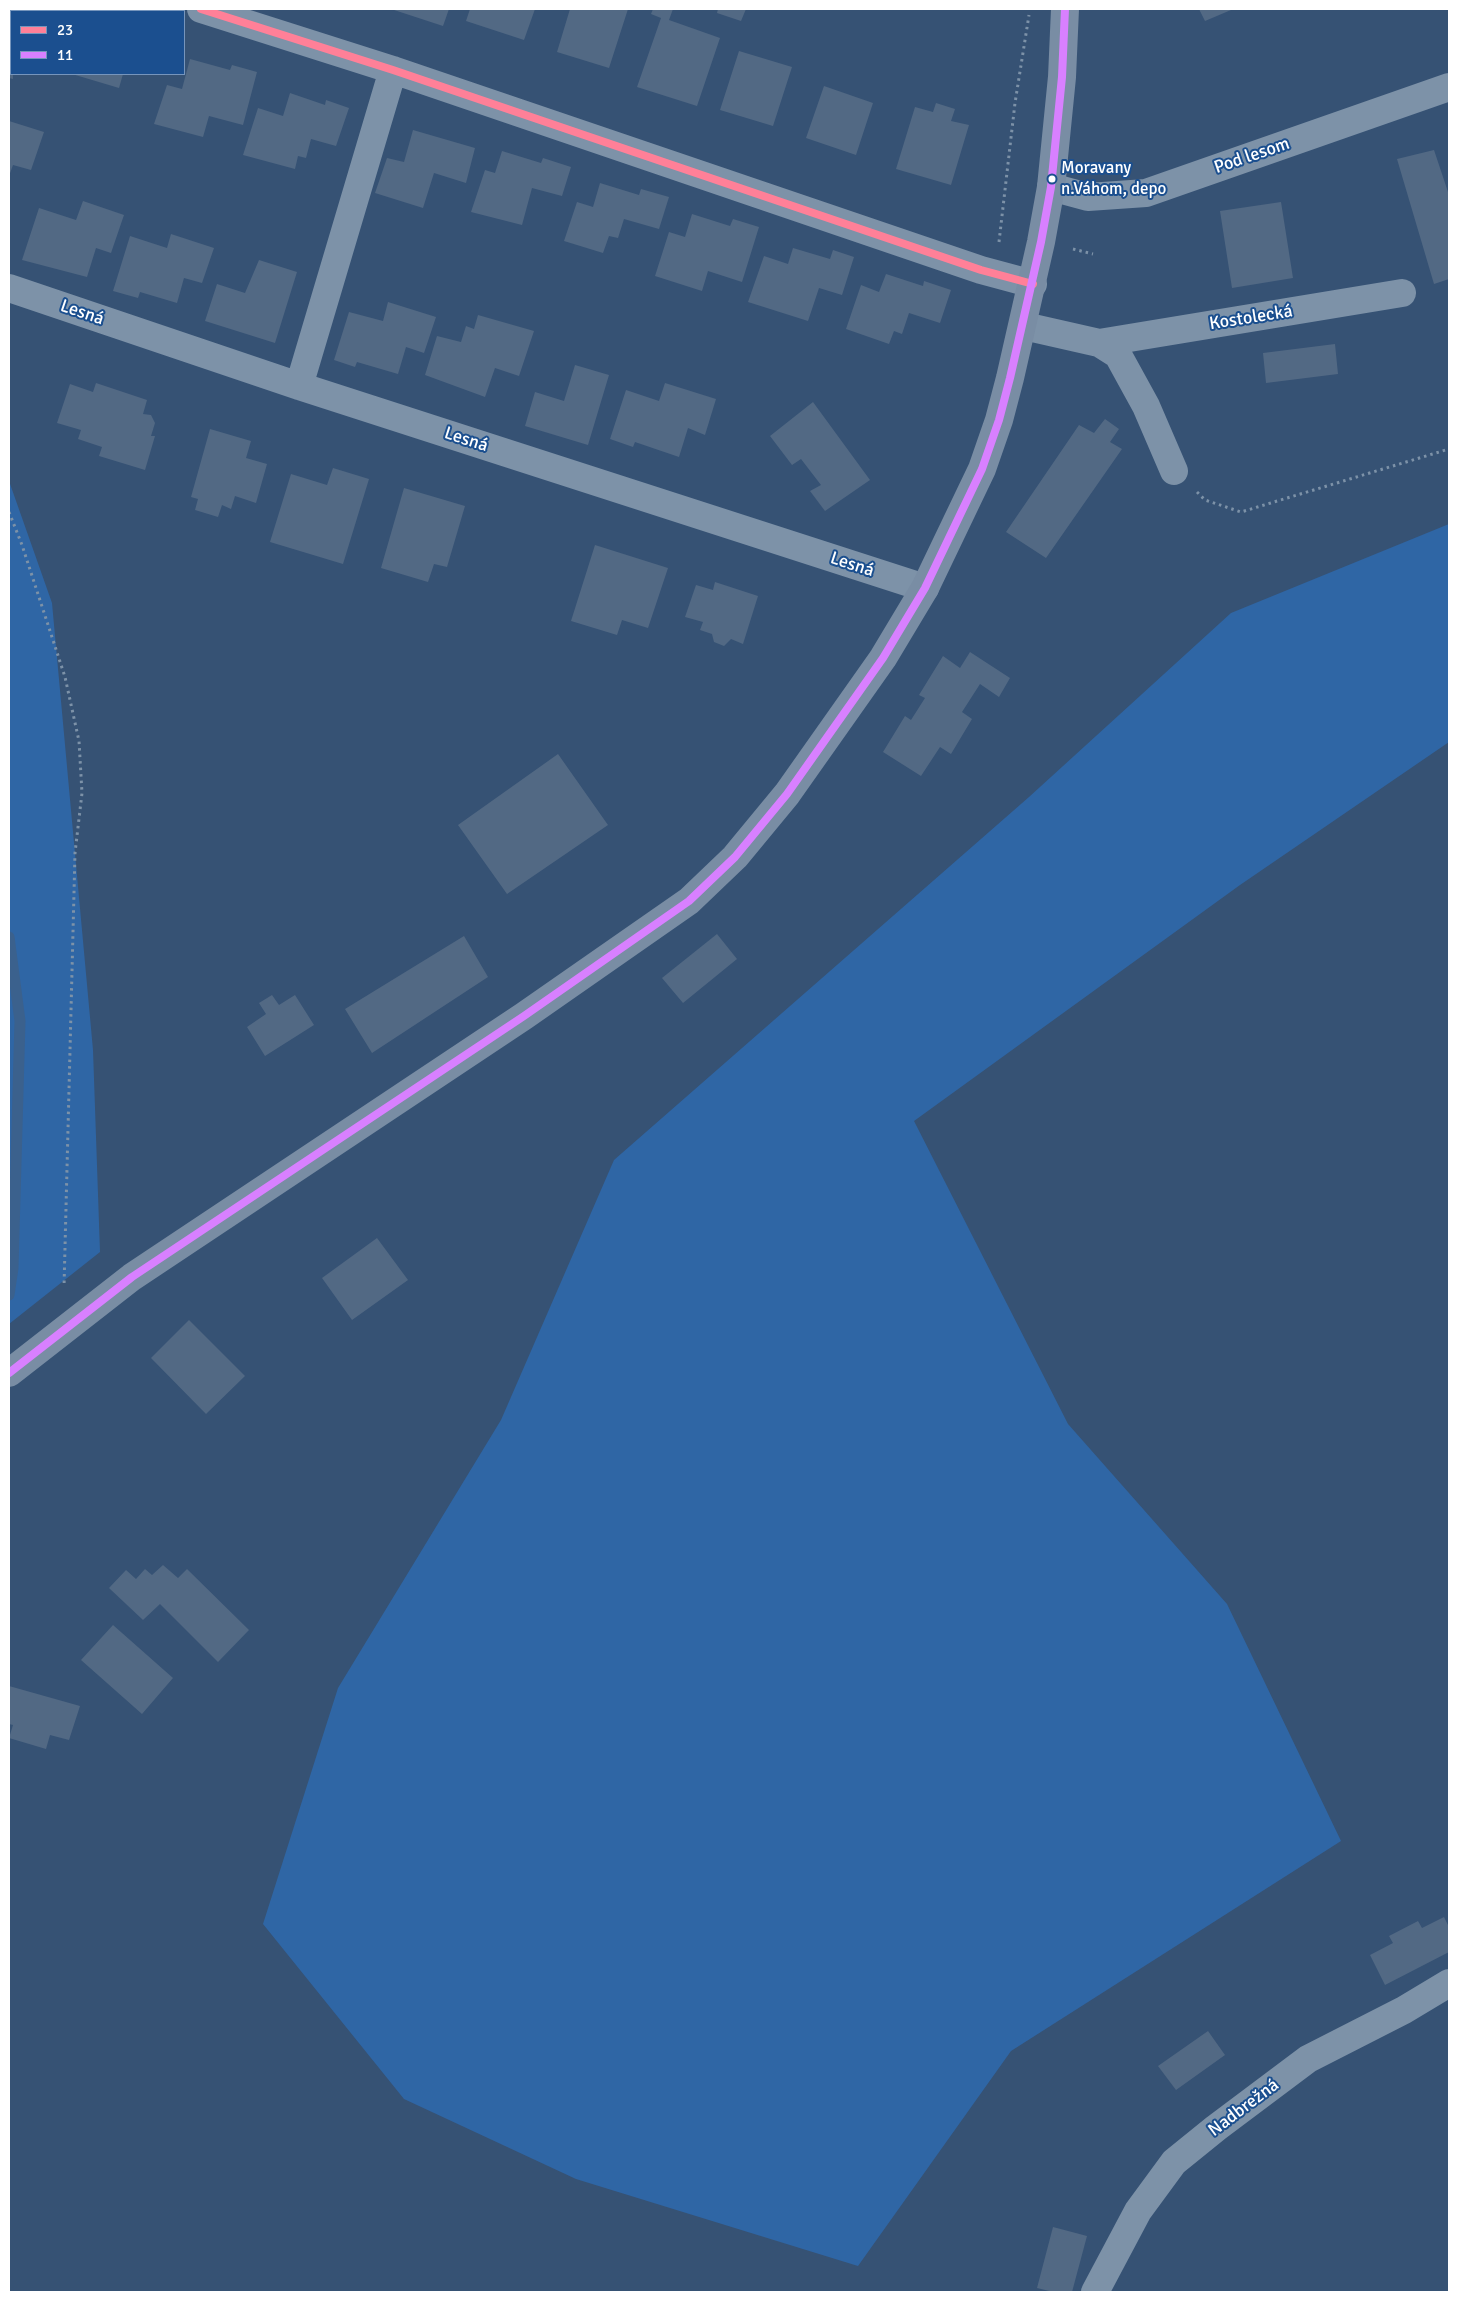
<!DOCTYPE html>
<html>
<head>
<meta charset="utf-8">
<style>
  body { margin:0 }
  #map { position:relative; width:1458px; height:2301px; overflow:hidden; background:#365274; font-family:Signika,sans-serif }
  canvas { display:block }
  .frame { position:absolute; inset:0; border:10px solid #fff; pointer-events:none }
  .legend { position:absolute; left:10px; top:10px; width:175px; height:65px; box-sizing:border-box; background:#1b4f8f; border:1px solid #7695bc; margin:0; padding:6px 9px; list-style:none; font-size:15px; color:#fff }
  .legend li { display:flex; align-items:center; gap:10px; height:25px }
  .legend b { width:25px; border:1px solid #7695bc }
</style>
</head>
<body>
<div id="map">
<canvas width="1458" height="2301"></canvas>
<div class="frame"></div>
<ul class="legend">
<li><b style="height:6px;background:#ff8098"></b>23</li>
<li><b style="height:6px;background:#d880ff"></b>11</li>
</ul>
</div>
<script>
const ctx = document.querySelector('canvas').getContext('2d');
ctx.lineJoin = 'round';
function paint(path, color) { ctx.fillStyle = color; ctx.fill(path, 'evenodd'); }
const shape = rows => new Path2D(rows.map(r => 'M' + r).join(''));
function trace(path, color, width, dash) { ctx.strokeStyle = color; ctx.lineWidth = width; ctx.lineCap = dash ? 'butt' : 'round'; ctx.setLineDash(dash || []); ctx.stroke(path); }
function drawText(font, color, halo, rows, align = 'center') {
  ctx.font = font + ' Signika,sans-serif'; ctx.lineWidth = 4; ctx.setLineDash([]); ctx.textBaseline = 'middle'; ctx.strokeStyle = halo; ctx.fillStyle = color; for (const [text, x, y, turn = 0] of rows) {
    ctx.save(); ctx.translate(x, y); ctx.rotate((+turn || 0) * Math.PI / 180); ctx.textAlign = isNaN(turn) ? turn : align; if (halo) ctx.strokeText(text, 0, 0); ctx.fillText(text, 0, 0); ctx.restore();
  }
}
const green = shape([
  [9,481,52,603,93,1050,100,1252,9,1324],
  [1449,524,1449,742,1240,885,914,1121,1068,1424,1227,1604,1341,1841,1011,2051,858,2266,576,2179,404,2099,263,1924,338,1688,501,1420,614,1160,1029,797,1231,613]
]);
const stream = shape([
  [9,937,20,1021,13,1268,9,1295]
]);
const building = shape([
  [9,9,67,11,11,11,13,79,9,78],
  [391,9,449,9,443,26],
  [470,9,535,9,524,40,466,21],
  [570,9,628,9,609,68,557,52],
  [653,9,673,9,669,20,720,38,697,106,637,87,661,18,651,14],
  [718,9,746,9,741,21,717,13],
  [1199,9,1230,9,1231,10,1205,21],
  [739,51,792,67,773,126,720,110],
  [190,59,230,70,232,65,257,72,243,125,209,116,203,137,154,124,167,85,182,89],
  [72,74,123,74,119,88],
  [824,86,873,103,856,155,806,138],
  [290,93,325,105,326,100,349,108,336,146,311,139,306,158,298,156,295,169,243,155,258,108,283,116],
  [936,103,955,109,951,121,969,125,951,185,896,169,915,107,933,112],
  [9,121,44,132,31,170,13,165,9,176],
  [413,130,475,148,466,183,434,173,423,208,375,193,387,158,404,162],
  [1434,150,1449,195,1449,279,1434,284,1397,159],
  [502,151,541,163,543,158,571,167,562,196,532,188,522,225,471,212,485,170,495,173],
  [600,183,639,195,641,189,669,197,659,229,624,219,618,238,609,236,603,253,564,241,577,202,593,207],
  [83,201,124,215,111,253,96,248,87,277,22,260,39,208,76,220],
  [1281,202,1293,278,1232,288,1220,211],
  [692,214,730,226,733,219,759,227,742,282,708,271,702,291,655,276,669,232,685,237],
  [171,234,214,248,202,283,184,278,177,303,140,292,138,298,113,291,130,236,167,248],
  [793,248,830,259,833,250,854,257,842,295,819,288,808,321,748,302,764,256,788,264],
  [259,260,297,272,275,343,205,321,217,284,245,293],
  [886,274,923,286,924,281,951,290,940,323,909,313,902,334,894,331,889,344,846,329,861,285,879,292],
  [388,302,436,317,424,353,406,347,398,374,357,362,355,367,334,360,349,312,383,321],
  [478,315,534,331,519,376,495,368,485,397,425,375,437,336,461,342,466,326,474,329],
  [1335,344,1338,374,1266,383,1263,353],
  [575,365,609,375,588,445,525,426,535,392,564,401],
  [96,383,147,400,143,414,151,415,155,423,151,436,155,436,145,470,99,456,102,447,78,439,81,430,57,423,70,384,93,392],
  [665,383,716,399,705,435,688,428,679,457,635,442,633,447,610,439,626,390,659,401],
  [813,402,870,480,825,511,810,491,821,485,801,459,792,465,770,436],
  [1105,419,1119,429,1110,442,1122,449,1046,558,1006,532,1079,425,1094,433],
  [210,429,251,441,246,458,267,464,256,503,235,496,231,509,222,505,218,517,195,510,198,499,191,497],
  [333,468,369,479,343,564,270,542,291,474,327,485],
  [404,488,465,506,447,567,434,564,428,582,381,568],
  [595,545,668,568,648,628,622,620,617,635,571,621],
  [715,582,758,596,743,644,731,639,724,646,714,642,712,634,700,630,703,622,685,617,696,585,713,590],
  [970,652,1010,678,999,697,980,684,962,712,972,719,951,754,940,747,921,776,883,752,905,716,911,720,925,698,919,695,943,656,960,668],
  [558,754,608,825,507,894,458,825],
  [717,934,737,959,683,1003,662,978],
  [464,936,488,977,372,1053,345,1009],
  [272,995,279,1005,295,995,314,1025,265,1056,247,1027,266,1014,259,1003],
  [377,1238,408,1280,352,1320,322,1278],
  [189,1320,245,1376,206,1414,151,1358],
  [163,1565,178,1578,187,1569,249,1630,218,1662,160,1604,143,1620,109,1588,126,1570,136,1579,145,1569,152,1575],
  [113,1625,173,1678,142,1714,81,1660],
  [9,1686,80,1706,69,1740,50,1735,46,1749,9,1738,13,1725,9,1724],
  [1444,1917,1449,1927,1449,1952,1385,1985,1370,1955,1393,1943,1389,1936,1418,1921,1422,1928],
  [1208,2031,1225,2055,1176,2090,1158,2066],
  [1053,2227,1087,2236,1072,2292,1053,2292,1037,2288]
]);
const path = shape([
  [999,242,1015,103,1029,15],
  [1073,249,1093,254],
  [1197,492,1205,500,1241,512,1449,449],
  [9,512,22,545,65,677,79,741,82,793,75,853,64,1287]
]);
const minor = shape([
  [201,9,393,70,981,270,1033,284],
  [1051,187,1088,197,1146,193,1449,87],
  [9,288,299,386,925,588],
  [1024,326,1099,343,1118,355,1146,406,1174,471],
  [1099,343,1402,293],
  [299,386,393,70],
  [1095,2292,1138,2211,1174,2162,1216,2128,1308,2059,1404,2010,1449,1983]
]);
const secondary = shape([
  [9,1373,132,1277,524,1016,689,901,735,857,787,794,883,658,925,588,982,469,999,420,1010,378,1041,242,1051,187,1062,77,1065,9]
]);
const bus1 = shape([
  [201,9,393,70,981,270,1033,284]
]);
const bus2 = shape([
  [9,1373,132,1277,524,1016,689,901,735,857,787,794,883,658,925,588,982,469,999,420,1010,378,1041,242,1051,187,1062,77,1065,9]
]);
const markers = [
  [1052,179,4.5,"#fff"]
];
const busNames = [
  ["Moravany",1061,169],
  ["n.Váhom, depo",1061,190]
];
const streetNames = [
  ["Pod lesom",1252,156,-19],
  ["Lesná",82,313,19],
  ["Kostolecká",1251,318,-9],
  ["Lesná",466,440,18],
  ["Lesná",852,565,18],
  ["Nadbrežná",1244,2108,-37]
];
paint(green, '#2f66a5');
trace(stream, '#3b618d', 11);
paint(building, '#526984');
trace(path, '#7d92a8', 3, [2.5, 4]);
trace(minor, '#7d92a8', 28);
trace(secondary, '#798da4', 28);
trace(bus1, '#ff8098', 8);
trace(bus2, '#d880ff', 8);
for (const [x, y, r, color] of markers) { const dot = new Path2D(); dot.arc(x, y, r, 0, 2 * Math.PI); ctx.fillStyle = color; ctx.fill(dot); trace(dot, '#1b4f8f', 2); }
drawText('17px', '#fff', '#1b4f8f', busNames, 'left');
drawText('18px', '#fff', '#1b4f8f', streetNames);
</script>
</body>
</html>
